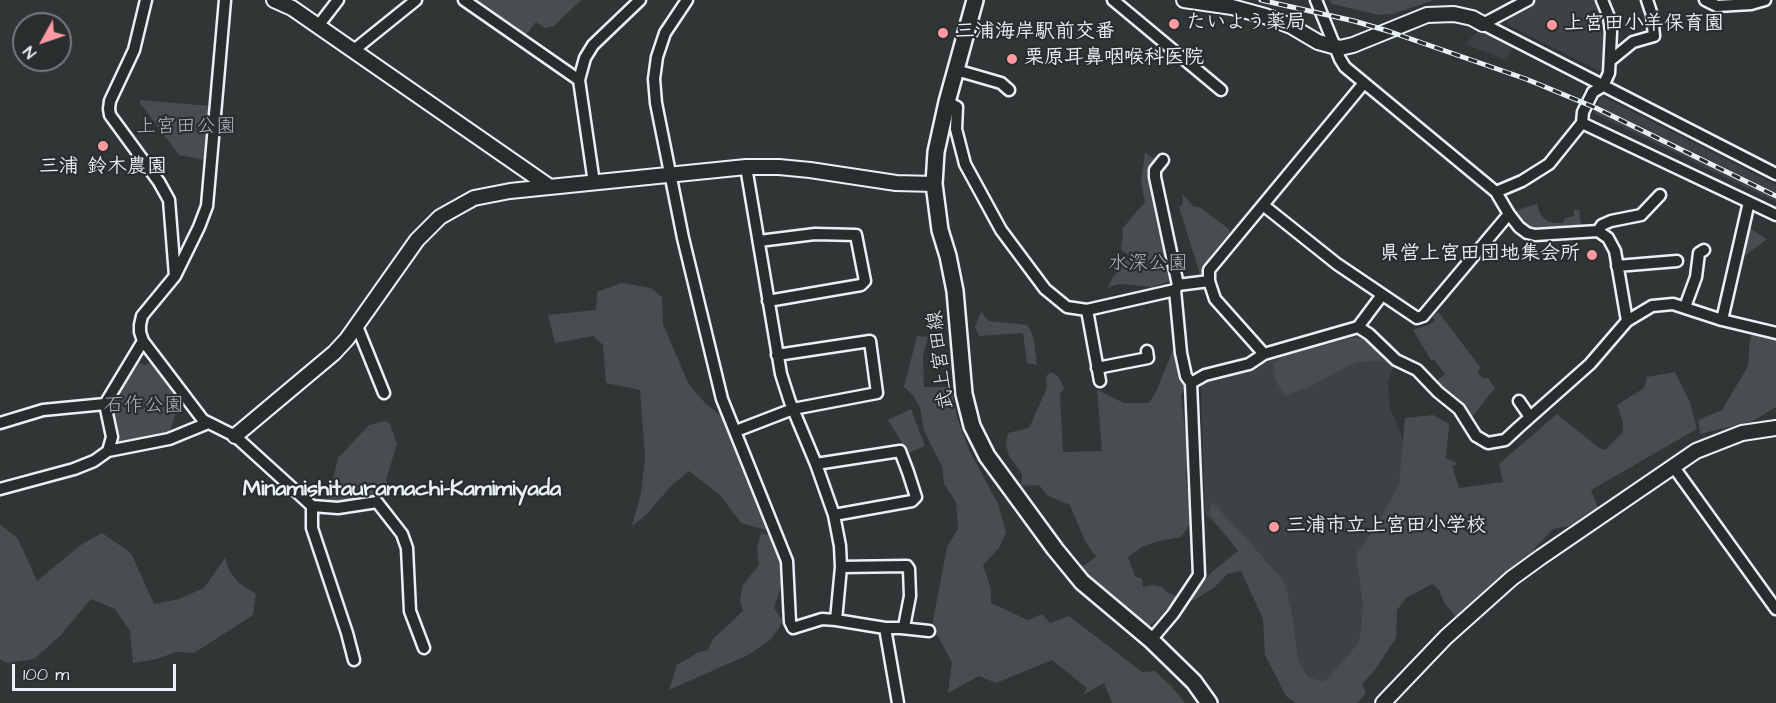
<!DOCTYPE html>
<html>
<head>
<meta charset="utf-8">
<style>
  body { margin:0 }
  #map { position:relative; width:1776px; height:703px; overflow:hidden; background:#323536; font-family:"Architects Daughter",sans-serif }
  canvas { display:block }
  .north { position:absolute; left:12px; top:12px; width:60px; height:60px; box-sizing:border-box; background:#2a2d2e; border:2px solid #767b7f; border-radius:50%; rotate:230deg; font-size:16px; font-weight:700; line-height:24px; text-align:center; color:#e8f1f8 }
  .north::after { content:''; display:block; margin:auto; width:21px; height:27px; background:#ff9aa2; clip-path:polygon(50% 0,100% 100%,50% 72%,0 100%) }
  .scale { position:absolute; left:12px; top:664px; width:164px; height:27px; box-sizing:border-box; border:3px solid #e8f1f8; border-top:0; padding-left:8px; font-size:18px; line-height:21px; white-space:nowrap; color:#e8f1f8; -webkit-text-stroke:4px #2a2d2e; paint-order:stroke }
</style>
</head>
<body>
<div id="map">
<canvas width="1776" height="703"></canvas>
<div class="north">N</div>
<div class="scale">100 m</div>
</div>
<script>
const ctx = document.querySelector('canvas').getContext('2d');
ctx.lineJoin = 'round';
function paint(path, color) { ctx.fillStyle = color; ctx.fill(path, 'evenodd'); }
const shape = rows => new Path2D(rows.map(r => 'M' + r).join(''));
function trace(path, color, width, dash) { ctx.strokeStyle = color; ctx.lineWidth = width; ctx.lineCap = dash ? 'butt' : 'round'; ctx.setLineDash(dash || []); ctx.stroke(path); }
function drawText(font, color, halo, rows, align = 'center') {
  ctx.font = font + ' "Architects Daughter","Klee One",sans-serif'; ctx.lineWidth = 4.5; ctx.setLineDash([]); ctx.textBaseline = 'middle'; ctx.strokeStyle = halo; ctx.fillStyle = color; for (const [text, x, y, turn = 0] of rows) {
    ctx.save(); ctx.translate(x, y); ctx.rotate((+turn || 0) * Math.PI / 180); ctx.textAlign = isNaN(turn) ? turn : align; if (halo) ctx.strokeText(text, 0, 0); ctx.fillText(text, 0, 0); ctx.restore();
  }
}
const built = shape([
  [1537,0,1600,0,1605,12,1608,61,1603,73,1507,24,1508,20],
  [1480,30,1486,30,1514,46,1506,60,1465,44],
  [1602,96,1776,185,1776,202,1593,113],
  [1353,334,1365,337,1388,359,1393,367,1388,383,1390,408,1401,434,1409,463,1389,607,1326,691,1296,669,1291,615,1229,538,1205,514,1201,383]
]);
const green = shape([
  [472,0,581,0,554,26,545,28,536,22,524,37],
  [1329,0,1434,0,1393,14,1379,15,1332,4],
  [140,100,210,106,205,160,179,155,140,103],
  [1145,152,1157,161,1173,280,1152,287,1121,284,1111,286,1107,289,1113,277,1129,256,1121,249,1123,233,1122,229,1145,202,1141,183],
  [1182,194,1194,207,1199,207,1229,229,1230,232,1210,256,1203,270,1203,276,1200,274,1179,207,1183,204],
  [1537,204,1540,214,1548,222,1556,223,1563,223,1565,218,1574,216,1574,210,1579,210,1581,225,1578,228,1531,231,1516,218,1514,211],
  [1748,227,1767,239,1746,255,1742,254],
  [621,283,651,288,662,297,663,324,689,385,706,404,725,419,741,465,773,532,741,523,720,495,689,471,671,486,646,515,632,526,641,493,645,457,640,390,606,383,603,345,593,336,555,343,548,315,596,310,597,292],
  [981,312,989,321,1027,325,1031,331,1034,340,1037,365,1027,363,1023,333,979,336,975,327],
  [1437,313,1439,313,1480,367,1478,373,1482,378,1488,378,1495,388,1470,419,1433,384,1445,374,1434,360,1431,360,1413,330,1431,324,1435,320,1432,317],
  [1755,332,1776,339,1776,407,1753,421,1700,434,1698,420,1722,410,1748,366,1750,338],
  [917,336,928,337,923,356,924,387,951,387,957,417,969,450,998,504,1006,532,999,548,983,565,991,589,991,603,1028,620,1042,614,1050,623,1069,616,1142,672,1155,671,1171,686,1185,703,1112,703,1104,683,1083,695,1087,688,1052,660,996,683,979,676,948,693,952,662,932,626,947,547,958,529,956,502,944,484,942,466,924,431,920,408,913,395,904,387],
  [1352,338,1362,338,1371,342,1383,361,1356,362,1309,387,1285,396,1276,381,1273,364,1285,355],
  [1177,345,1185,386,1181,396,1188,456,1186,477,1191,522,1181,537,1155,542,1142,547,1128,557,1135,576,1142,579,1143,587,1153,585,1163,587,1166,592,1177,596,1160,617,1146,629,1077,570,1096,557,1085,541,1070,505,1048,496,1039,485,1021,486,1022,474,1009,456,1006,445,1008,433,1029,428,1047,388,1046,376,1051,372,1058,376,1064,388,1060,394,1063,452,1102,451,1097,390,1124,403,1149,403,1157,390,1174,347],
  [136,362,145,365,153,362,180,399,168,437,119,444,110,411,111,402],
  [1675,372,1690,402,1697,429,1591,490,1599,510,1580,524,1553,529,1534,549,1532,556,1457,618,1445,604,1439,590,1432,584,1406,598,1397,610,1396,638,1375,670,1362,684,1366,693,1357,703,1296,703,1286,696,1265,655,1263,619,1241,571,1227,574,1215,587,1194,600,1190,600,1188,598,1213,571,1238,551,1209,514,1212,502,1248,540,1284,582,1291,608,1298,660,1308,677,1324,682,1358,644,1361,629,1363,605,1356,554,1378,524,1399,484,1405,418,1433,415,1449,424,1446,458,1458,464,1452,466,1459,488,1503,482,1499,464,1557,414,1599,448,1605,450,1623,432,1623,422,1617,405,1644,388,1647,377],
  [911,409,925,446,906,454,901,441,888,420],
  [385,421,390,424,397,444,386,480,390,492,349,511,328,500,338,458,369,425],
  [0,524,18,539,37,581,82,544,102,533,131,553,154,604,179,599,204,588,225,558,230,572,239,583,256,594,253,615,194,653,176,652,157,659,133,663,130,631,115,609,91,599,61,635,34,659,7,663,0,659],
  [761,533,774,536,783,556,785,575,774,608,782,620,779,628,770,640,748,655,669,690,677,665,699,652,708,650,713,639,743,611,740,601,743,585,759,565,757,548]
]);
const minor = shape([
  [146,0,134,50,110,101,109,109,110,115,159,182,169,200,175,276],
  [225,0,207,206,199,227,175,276,142,316,140,325,140,332,143,341,203,420,235,436,312,506,338,508,377,502,402,534,407,548,410,611,424,648],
  [464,0,579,80,594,183],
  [687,0,665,33,657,57,654,79,656,103,683,238,722,399,787,561,790,622,793,628,822,619,836,620,841,567,840,546,834,515,816,464,790,402,781,374,746,167],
  [1113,0,1221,90],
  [1316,0,1340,59,1345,67,1496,192,1509,214,1519,227,1527,233,1535,235,1598,231,1608,238,1615,251,1627,321,1652,306,1673,304,1722,320,1776,333],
  [1705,0,1717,6,1751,4,1765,0],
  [1483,24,1776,174],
  [1483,24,1528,0],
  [318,26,338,0],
  [354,50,416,0],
  [1611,60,1633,42,1654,36,1652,15,1647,0],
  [956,70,1001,83,1009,90],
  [579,80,585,58,593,45,640,0],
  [947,102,957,107,956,129,965,164,1001,230,1045,289,1067,307,1087,310,1175,290,1178,285,1209,281],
  [1582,123,1776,215],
  [1163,160,1155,170,1155,177,1178,285],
  [1496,192,1522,181,1549,164,1582,123,1583,112,1593,92,1603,86,1609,73,1611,32,1609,17,1602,0],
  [1263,205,1337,264,1417,318,1423,316,1509,214],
  [1598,231,1602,225,1611,221,1641,215,1660,195],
  [759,241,815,234,856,235,865,281,861,285,768,301],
  [1617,266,1677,261],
  [1175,290,1181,353,1186,376,1191,383],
  [1685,307,1696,277,1699,253,1704,250],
  [1087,310,1100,381],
  [1722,320,1749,202],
  [357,326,384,393],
  [1358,327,1369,334,1396,360,1417,370,1438,392,1459,409,1476,436,1488,443,1505,440,1519,427,1590,364,1627,321],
  [1264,354,1215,299,1209,281,1209,270,1364,83],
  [1097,368,1148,358,1147,351],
  [1519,401,1530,417],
  [0,423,43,410,105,404],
  [736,431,793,409,877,393,870,341,777,355],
  [108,451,169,439,208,423],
  [816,464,900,451,908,472,916,497,912,501,834,515],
  [1673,466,1776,609],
  [0,489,74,469,94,461,108,451,112,437,105,404,143,341],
  [312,506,312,528,347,633,354,660],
  [836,620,885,628,901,628,904,627,910,596,909,569,907,566,841,567],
  [885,628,898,703],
  [901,628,929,631],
  [1151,640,1173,614,1199,575,1191,383,1205,375,1249,364,1264,354,1358,327,1382,295]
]);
const tertiary = shape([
  [274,0,292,8,550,187],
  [1184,0,1232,7,1265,16,1291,26,1318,42,1340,48,1353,45,1427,15,1454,14,1472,18,1483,24],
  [235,436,334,353,347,339,417,240,440,217,474,198,510,191,746,167,779,167,810,170,896,183,934,184],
  [1383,703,1446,637,1512,578,1541,557,1696,451,1742,433,1776,428]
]);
const secondary = shape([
  [975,0,947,102,936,152,934,184,940,230,948,256,955,291,964,394,972,426,987,456,1055,549,1082,582,1151,640,1194,682,1209,703]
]);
const rail = shape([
  [1261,0,1354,21,1388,31,1526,79,1596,108,1776,196]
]);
const markers = [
  [1174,24,6,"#ff9aa2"],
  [1552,25,6,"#ff9aa2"],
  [943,33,6,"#ff9aa2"],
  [1012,59,6,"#ff9aa2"],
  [103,146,6,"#ff9aa2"],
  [1592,255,6,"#ff9aa2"],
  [1274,527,6,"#ff9aa2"]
];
const poiNames = [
  ["たいよう薬局",1186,24],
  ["上宮田小羊保育園",1564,25],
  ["三浦海岸駅前交番",955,33],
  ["栗原耳鼻咽喉科医院",1024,59],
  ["三浦 鈴木農園",103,168,"center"],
  ["県営上宮田団地集会所",1580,255,"right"],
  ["三浦市立上宮田小学校",1286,527]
];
const parkNames = [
  ["上宮田公園",186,128],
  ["水深公園",1148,265],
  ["石作公園",144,407]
];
const streetNames = [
  ["武上宮田線",942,360,-97]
];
const quarterNames = [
  ["Minamishitauramachi-Kamimiyada",402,490]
];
paint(built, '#3f4244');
paint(green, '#494d4f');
trace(minor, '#e8f1f8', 15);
trace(tertiary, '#e8f1f8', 18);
trace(secondary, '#e8f1f8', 20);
trace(minor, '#2a2d2e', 10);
trace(tertiary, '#2a2d2e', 14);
trace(secondary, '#2a2d2e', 15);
trace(rail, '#e8f1f8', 5);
trace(rail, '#2a2d2e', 3, [9]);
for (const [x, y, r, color] of markers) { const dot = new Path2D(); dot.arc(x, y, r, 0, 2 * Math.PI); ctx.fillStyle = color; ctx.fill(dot); trace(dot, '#2a2d2e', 2); }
drawText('bold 20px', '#e8f1f8', '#2a2d2e', poiNames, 'left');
drawText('20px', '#b0b8bd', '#2a2d2e', parkNames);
drawText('20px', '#e8f1f8', '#2a2d2e', streetNames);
drawText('bold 22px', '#e8f1f8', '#2a2d2e', quarterNames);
</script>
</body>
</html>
